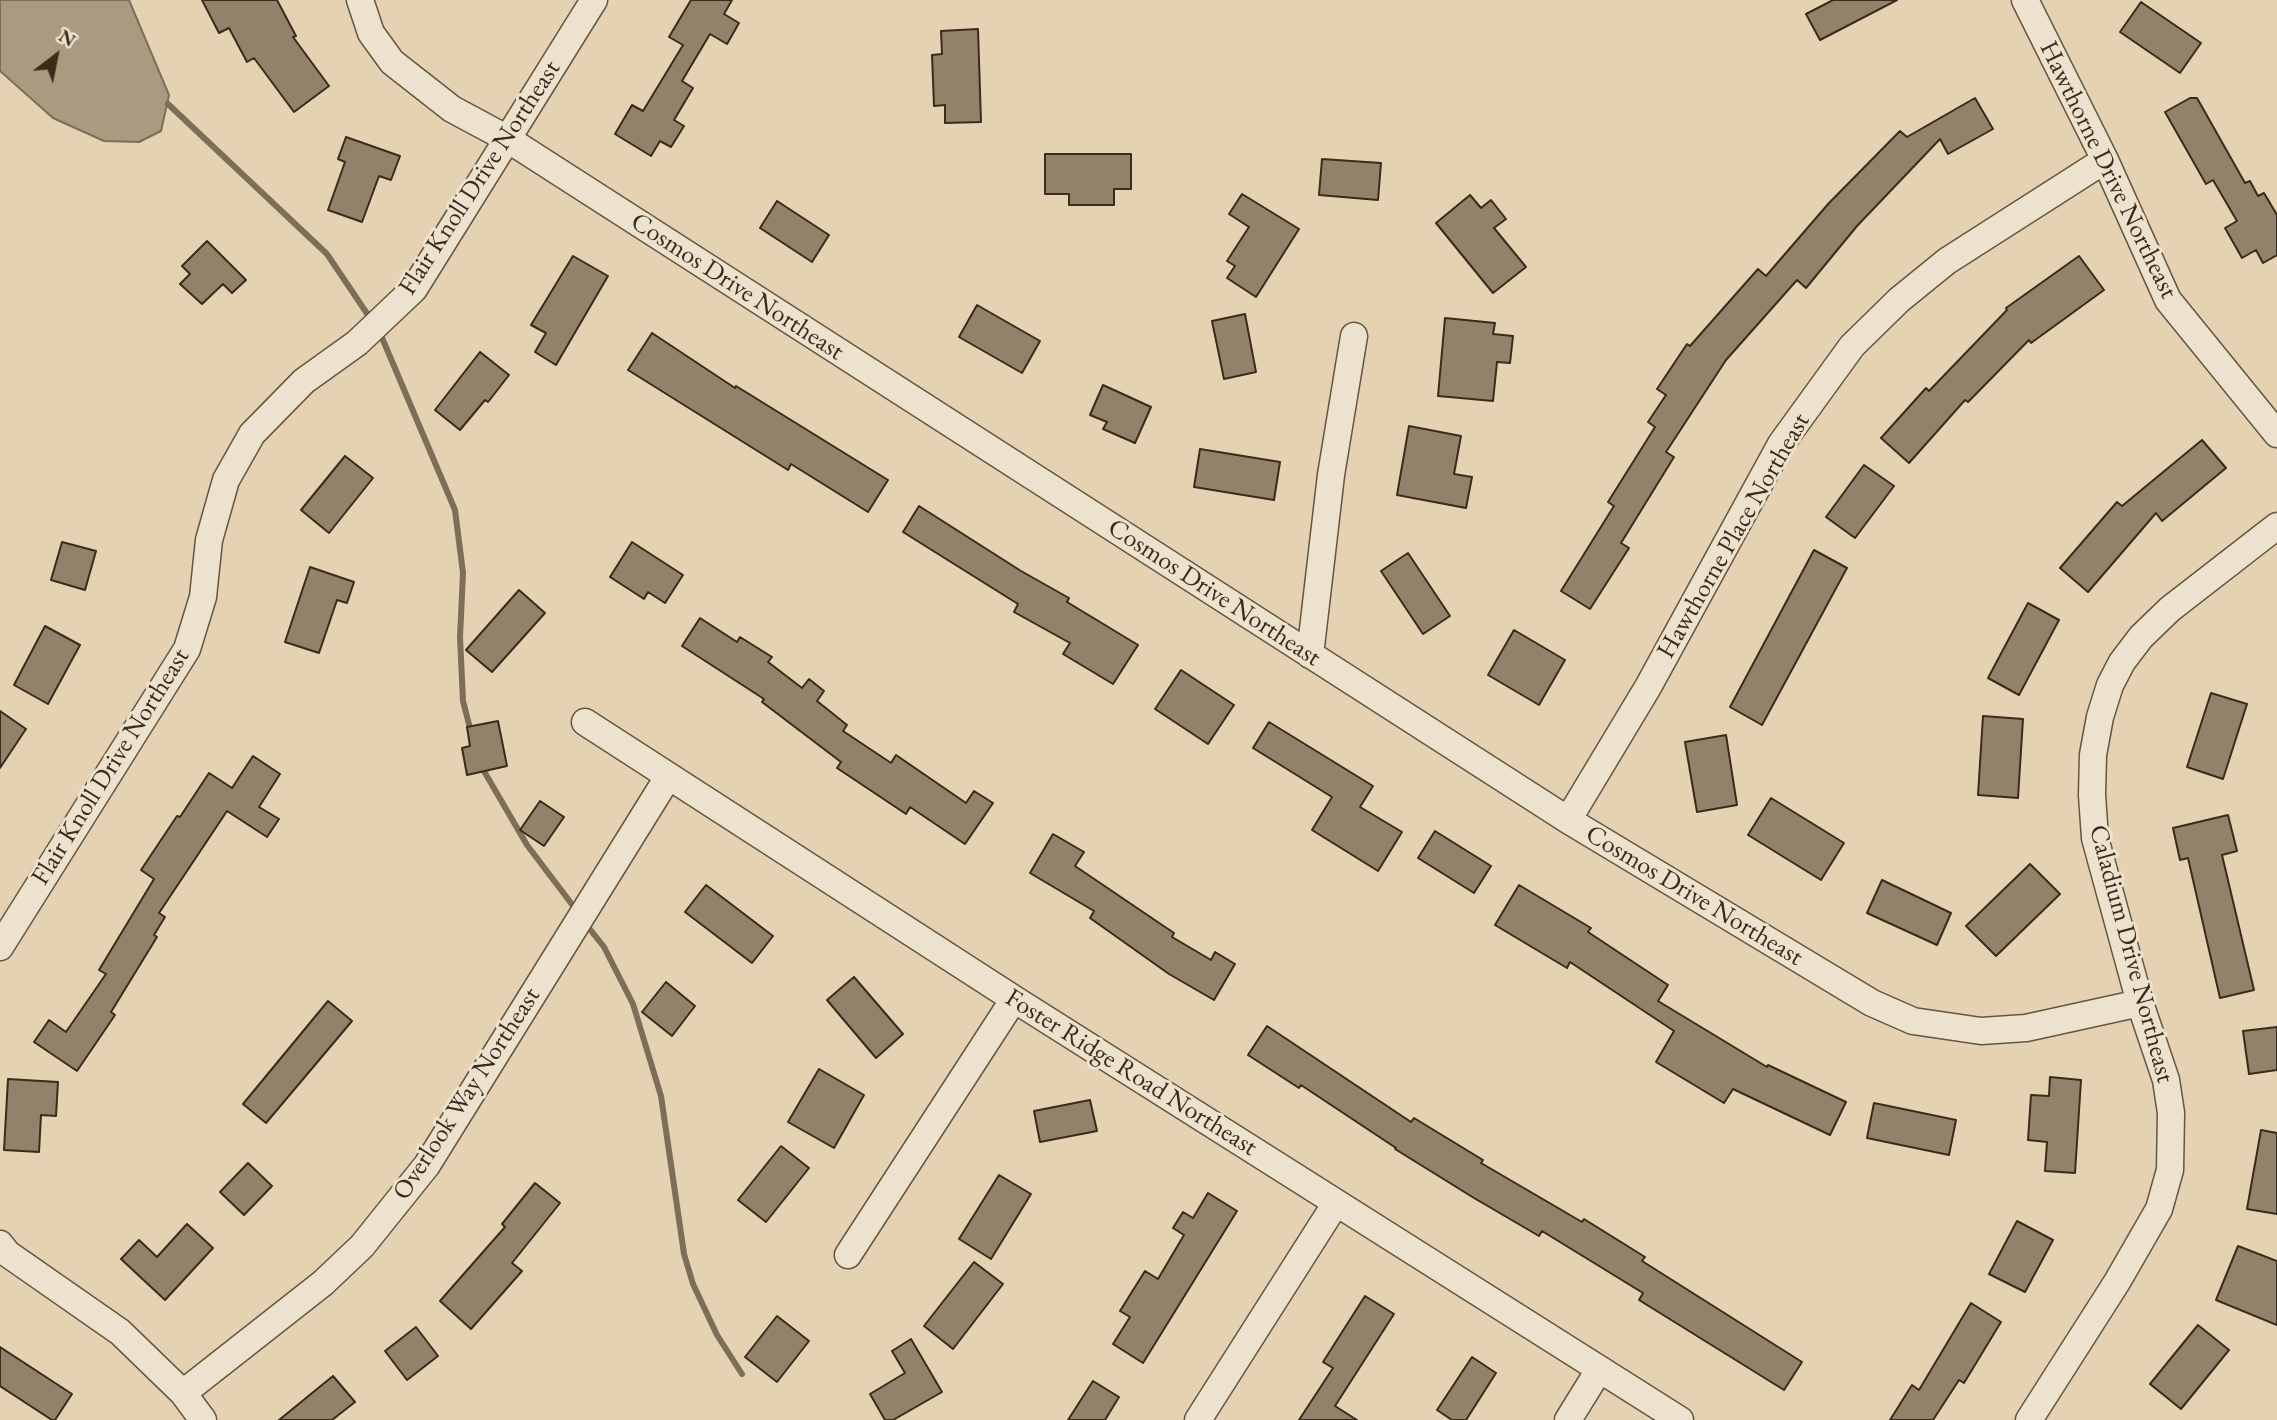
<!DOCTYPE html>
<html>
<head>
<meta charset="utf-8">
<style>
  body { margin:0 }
  #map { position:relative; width:2277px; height:1420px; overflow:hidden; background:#e4d2b3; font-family:"EB Garamond",serif }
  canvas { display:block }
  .north { position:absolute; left:21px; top:21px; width:70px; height:70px; -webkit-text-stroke:5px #ede2ce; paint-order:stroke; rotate:32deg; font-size:19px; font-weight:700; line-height:28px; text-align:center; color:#3a2c1a }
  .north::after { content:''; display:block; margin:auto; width:24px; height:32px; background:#3a2c1a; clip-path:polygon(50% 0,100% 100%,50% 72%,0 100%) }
</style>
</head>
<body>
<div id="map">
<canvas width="2277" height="1420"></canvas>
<div class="north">N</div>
</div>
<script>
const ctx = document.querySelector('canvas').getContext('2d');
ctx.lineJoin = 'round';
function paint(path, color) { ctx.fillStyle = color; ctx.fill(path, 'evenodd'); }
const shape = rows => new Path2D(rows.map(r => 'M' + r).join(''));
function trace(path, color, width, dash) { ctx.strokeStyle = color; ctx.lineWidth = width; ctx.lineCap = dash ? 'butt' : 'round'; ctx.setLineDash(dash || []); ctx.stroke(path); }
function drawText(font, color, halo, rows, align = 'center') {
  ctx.font = font + ' "EB Garamond",serif'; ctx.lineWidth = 6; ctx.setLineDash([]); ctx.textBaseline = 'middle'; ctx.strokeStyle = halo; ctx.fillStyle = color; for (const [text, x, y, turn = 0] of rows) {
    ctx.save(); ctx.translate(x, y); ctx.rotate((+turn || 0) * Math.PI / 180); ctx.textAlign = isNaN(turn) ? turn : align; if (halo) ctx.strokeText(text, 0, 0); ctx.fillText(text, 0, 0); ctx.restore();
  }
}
const water = shape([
  [0,0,129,0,169,95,161,131,139,142,104,141,53,118,0,71,0,0]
]);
const stream = shape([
  [168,104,327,254,372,321],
  [380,333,455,510,463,573,460,637,463,701,471,732],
  [481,766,527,845,577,911],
  [585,923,604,947,633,1004,661,1096,684,1254,693,1284,717,1335,742,1374]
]);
const building = shape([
  [202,0,277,0,296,36,293,37,329,86,294,112,254,58,247,62,229,28,219,33,202,0],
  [691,0,732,0,724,14,739,23,727,44,710,34,682,81,693,88,674,120,684,126,671,147,660,141,651,156,615,134,632,105,643,111,683,45,669,37,691,0],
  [1833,0,1897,0,1820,40,1806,14,1833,0],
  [2141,2,2201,43,2180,73,2120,32,2141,2],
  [978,29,981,122,945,123,945,105,934,106,932,55,942,54,941,31,978,29],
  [1975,98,1993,129,1948,154,1940,139,1857,226,1806,288,1797,280,1726,360,1666,452,1674,457,1621,543,1629,548,1590,609,1561,591,1614,506,1608,502,1655,427,1648,422,1666,395,1657,389,1687,344,1690,346,1758,269,1766,276,1829,203,1900,131,1907,137,1975,98],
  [2190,98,2197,98,2245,183,2250,181,2258,196,2264,193,2277,215,2277,255,2263,263,2256,250,2242,258,2225,228,2237,221,2213,180,2206,184,2165,112,2190,98],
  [346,137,400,156,391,180,379,176,362,222,328,210,345,162,338,159,346,137],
  [1045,154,1131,154,1131,189,1114,189,1114,205,1069,205,1069,194,1045,194,1045,154],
  [1322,159,1381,163,1378,200,1319,195,1322,159],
  [1242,194,1299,229,1256,297,1227,278,1235,266,1227,261,1249,227,1229,214,1242,194],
  [1470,195,1481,208,1491,200,1506,219,1494,228,1526,267,1493,293,1436,223,1470,195],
  [777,201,829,235,812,262,760,228,777,201],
  [207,241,246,280,232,293,223,284,202,304,180,284,190,274,182,266,207,241],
  [573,256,608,276,556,365,535,352,546,333,531,325,573,256],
  [2079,256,2104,290,2031,343,2029,340,1968,402,1965,400,1909,463,1881,438,1926,388,1929,391,2007,310,2006,308,2079,256],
  [977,305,1040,341,1022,373,959,337,977,305],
  [1245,314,1256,372,1224,379,1212,321,1245,314],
  [1445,318,1495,323,1493,334,1513,336,1510,363,1497,362,1493,401,1438,396,1445,318],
  [652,333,735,388,736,386,888,480,868,512,791,464,788,470,628,370,652,333],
  [480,352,509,375,488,402,485,400,460,430,435,410,480,352],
  [1103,385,1151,407,1135,443,1103,429,1107,422,1090,415,1103,385],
  [1409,426,1461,436,1454,474,1472,477,1466,508,1397,495,1409,426],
  [2202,440,2226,468,2162,521,2156,513,2088,592,2060,568,2117,502,2122,506,2202,440],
  [1200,449,1280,462,1274,500,1194,487,1200,449],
  [345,456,373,478,329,533,301,510,345,456],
  [1864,465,1894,486,1855,538,1826,517,1864,465],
  [919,506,1021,571,1069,598,1067,602,1138,645,1113,684,1063,654,1070,643,1014,612,1018,604,903,532,919,506],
  [62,542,96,551,85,590,51,580,62,542],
  [632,542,683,575,665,603,648,592,644,599,610,577,632,542],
  [1814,550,1847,568,1762,725,1730,707,1814,550],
  [1408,553,1450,616,1423,634,1381,571,1408,553],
  [310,567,354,582,347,603,337,600,319,653,285,642,310,567],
  [519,590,545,613,492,672,466,650,519,590],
  [2028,603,2059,620,2019,695,1988,678,2028,603],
  [700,618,737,642,740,637,772,657,768,662,802,688,809,679,824,691,817,701,847,725,843,731,891,763,896,755,966,803,974,791,993,803,965,844,910,807,906,814,837,768,841,762,762,702,764,699,682,646,700,618],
  [45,626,80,645,48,704,14,685,45,626],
  [1514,630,1565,660,1539,705,1488,675,1514,630],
  [1181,670,1234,705,1208,744,1155,709,1181,670],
  [2211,693,2247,704,2223,779,2187,767,2211,693],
  [0,711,26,729,0,768,0,711],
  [1983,716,2023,719,2018,798,1978,795,1983,716],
  [498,721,507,766,467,775,462,748,470,746,467,727,498,721],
  [1269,722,1373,786,1360,807,1402,832,1378,871,1312,830,1332,797,1253,748,1269,722],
  [1726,735,1737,805,1697,812,1685,742,1726,735],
  [253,756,280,774,259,807,279,819,267,837,227,811,159,913,165,917,154,935,157,937,111,1012,115,1015,77,1071,34,1042,49,1020,66,1032,106,974,99,970,154,879,141,870,177,816,180,817,209,773,232,788,253,756],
  [1771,798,1844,843,1821,880,1748,835,1771,798],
  [540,801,564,817,544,846,520,830,540,801],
  [2228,815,2237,851,2222,855,2254,990,2220,998,2188,858,2180,860,2173,828,2228,815],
  [1435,831,1491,866,1474,893,1418,858,1435,831],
  [1053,834,1084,852,1075,866,1174,933,1172,937,1211,960,1215,952,1235,964,1214,1000,1169,974,1090,918,1094,911,1030,873,1053,834],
  [2030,864,2060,894,1996,956,1966,926,2030,864],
  [1882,880,1951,913,1937,945,1867,913,1882,880],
  [706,885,773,936,752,963,685,912,706,885],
  [1519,885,1591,928,1588,932,1668,985,1658,1001,1767,1067,1768,1065,1846,1102,1830,1135,1733,1089,1724,1103,1656,1062,1674,1031,1570,962,1567,968,1495,925,1519,885],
  [854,977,903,1034,876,1058,827,1000,854,977],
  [666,982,695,1006,672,1036,642,1012,666,982],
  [328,1001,352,1021,266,1123,243,1104,328,1001],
  [1267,1026,1411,1122,1414,1118,1483,1160,1481,1163,1582,1222,1584,1219,1645,1257,1642,1261,1802,1362,1784,1390,1639,1300,1643,1293,1542,1231,1539,1236,1474,1198,1395,1149,1396,1148,1301,1085,1299,1088,1248,1055,1267,1026],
  [2277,1027,2277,1070,2249,1074,2243,1031,2277,1027],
  [819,1069,864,1095,834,1148,788,1122,819,1069],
  [2050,1077,2081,1080,2075,1173,2045,1171,2047,1142,2028,1140,2031,1095,2049,1096,2050,1077],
  [8,1079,58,1082,56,1116,41,1115,39,1152,4,1150,8,1079],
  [1090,1100,1097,1131,1040,1142,1034,1111,1090,1100],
  [1874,1103,1956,1120,1949,1155,1867,1138,1874,1103],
  [2261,1130,2277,1133,2277,1214,2247,1209,2261,1130],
  [781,1146,809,1168,766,1222,738,1200,781,1146],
  [248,1163,272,1186,244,1215,220,1192,248,1163],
  [999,1175,1031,1194,991,1259,959,1239,999,1175],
  [535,1183,560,1203,512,1263,522,1271,471,1329,440,1301,505,1227,502,1224,535,1183],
  [1208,1193,1237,1211,1143,1363,1113,1344,1130,1317,1120,1311,1145,1271,1158,1279,1184,1235,1173,1228,1183,1212,1193,1218,1208,1193],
  [2017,1221,2053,1240,2025,1292,1989,1274,2017,1221],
  [187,1224,213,1248,165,1300,121,1259,139,1240,157,1257,187,1224],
  [2238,1246,2277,1261,2277,1325,2216,1300,2238,1246],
  [974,1262,1003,1284,953,1349,924,1326,974,1262],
  [1365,1296,1394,1314,1335,1406,1357,1420,1299,1420,1333,1368,1323,1362,1365,1296],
  [1971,1303,2001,1322,1964,1383,1959,1380,1933,1420,1890,1420,1912,1385,1919,1390,1971,1303],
  [777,1316,809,1341,777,1382,745,1357,777,1316],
  [2198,1325,2229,1350,2181,1409,2150,1384,2198,1325],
  [416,1327,438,1356,407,1380,385,1351,416,1327],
  [911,1339,942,1392,893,1420,885,1420,870,1394,905,1373,892,1351,911,1339],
  [0,1347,72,1394,55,1420,52,1420,0,1386,0,1347],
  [1472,1357,1496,1373,1466,1420,1452,1420,1437,1410,1472,1357],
  [333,1376,355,1402,332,1420,279,1420,333,1376],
  [1093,1381,1119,1397,1105,1420,1068,1420,1093,1381]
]);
const minor = shape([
  [360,0,371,33,392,62,452,109,506,138,1568,820,1872,1003,1913,1021,1981,1031,2026,1028,2140,1003],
  [2025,0,2105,160,2168,300,2277,434],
  [1310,655,1331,475,1354,336],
  [585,722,1014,999,1680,1420],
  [1568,820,1648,687,1781,444,1852,346,1899,300,1947,261,2105,160],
  [0,947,187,649,203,597,209,540,226,480,252,434,304,381,357,343,414,289,594,0],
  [0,1244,8,1254,120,1332,183,1393,203,1420],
  [848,1255,1014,999],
  [183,1393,323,1283,362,1246,427,1165,668,777],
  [1198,1420,1336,1203],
  [1568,1420,1599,1370],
  [2029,1420,2117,1282,2159,1209,2170,1170,2171,1113,2166,1080,2140,1003,2095,838,2092,795,2093,755,2100,717,2110,685,2122,662,2141,637,2170,609,2277,526]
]);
const streetNames = [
  ["Hawthorne Drive Northeast",2108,170,64],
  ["Flair Knoll Drive Northeast",480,178,-57],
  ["Cosmos Drive Northeast",737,287,33],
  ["Hawthorne Place Northeast",1734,536,-60],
  ["Cosmos Drive Northeast",1214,593,33],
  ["Flair Knoll Drive Northeast",111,767,-58],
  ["Cosmos Drive Northeast",1694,896,31],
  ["Caladium Drive Northeast",2131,954,75],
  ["Foster Ridge Road Northeast",1131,1073,32],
  ["Overlook Way Northeast",467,1094,-57]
];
paint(water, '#aa9a7f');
trace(water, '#7d6e57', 2);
trace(stream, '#7d6e57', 6);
paint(building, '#92826a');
trace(building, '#3a2c1a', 2);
trace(minor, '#645640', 29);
trace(minor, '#ede2ce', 26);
drawText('26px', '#3a2c1a', '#ede2ce', streetNames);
</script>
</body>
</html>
